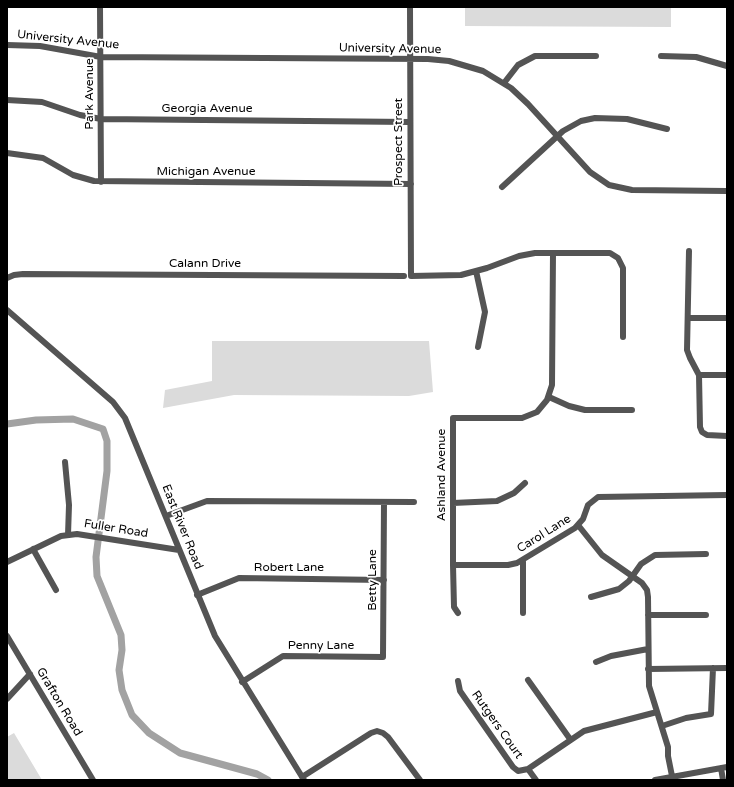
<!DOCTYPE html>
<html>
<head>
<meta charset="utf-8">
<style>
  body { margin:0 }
  #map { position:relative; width:734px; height:787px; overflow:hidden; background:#fff; font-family:"Varela Round",sans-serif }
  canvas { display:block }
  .frame { position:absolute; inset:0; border:8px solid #000; pointer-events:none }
</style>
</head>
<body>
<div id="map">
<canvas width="734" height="787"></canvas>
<div class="frame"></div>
</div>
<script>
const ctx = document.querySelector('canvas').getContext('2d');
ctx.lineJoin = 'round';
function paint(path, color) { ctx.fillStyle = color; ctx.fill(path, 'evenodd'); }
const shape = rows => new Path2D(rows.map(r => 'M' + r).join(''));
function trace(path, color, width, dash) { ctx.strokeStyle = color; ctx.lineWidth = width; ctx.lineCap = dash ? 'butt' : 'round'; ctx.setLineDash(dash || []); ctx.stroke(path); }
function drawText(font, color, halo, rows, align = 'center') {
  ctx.font = font + ' "Varela Round",sans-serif'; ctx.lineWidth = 3.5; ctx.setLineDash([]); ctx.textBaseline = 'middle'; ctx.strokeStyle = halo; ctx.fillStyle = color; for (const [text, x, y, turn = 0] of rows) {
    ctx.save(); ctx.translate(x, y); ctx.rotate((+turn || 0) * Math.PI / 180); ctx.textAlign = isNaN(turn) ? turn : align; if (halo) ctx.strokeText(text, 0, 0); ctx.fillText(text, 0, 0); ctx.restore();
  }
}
const green = shape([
  [465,7,671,7,671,27,465,26],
  [212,341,429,341,433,392,409,396,234,395,163,408,165,390,212,381],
  [14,733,42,780,7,780,7,737]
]);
const river = shape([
  [7,424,36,420,73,419,103,429,107,441,107,471,96,557,97,576,121,635,122,650,119,670,122,690,132,715,149,733,180,753,257,774,268,780]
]);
const minor = shape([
  [100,7,101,182],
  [410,7,411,276,461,275,487,268,519,256,535,253,610,253,618,258,623,268,623,337],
  [7,45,40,46,101,57,428,59,449,61,483,71,511,88,528,104,590,172,609,185,632,190,727,191],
  [661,56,696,57,727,66],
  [504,83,518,65,535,56,596,56],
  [7,100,42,102,80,115,101,119,410,122],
  [7,153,43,158,73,175,94,181,411,184],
  [502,187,563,131,581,121,595,118,627,119,667,129],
  [689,251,687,350,690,358,699,375,700,427,702,432,707,435,727,436],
  [476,271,485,312,478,347],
  [7,278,14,275,23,274,404,276],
  [7,310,113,402,125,418,215,636,304,780],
  [688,318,727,318],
  [699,375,727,375],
  [549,397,569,406,585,410,632,410],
  [65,462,69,505,68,535],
  [453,503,497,501,514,493,525,483],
  [166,516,207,501,414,502],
  [578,525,602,555,642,583,647,590,648,597,649,686,668,747,668,756,672,776],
  [33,549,56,590],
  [7,562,61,536,77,534,179,550],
  [453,565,508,565,517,563,575,528,583,519,588,505,598,497,727,495],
  [197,595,239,578,384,580],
  [591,597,619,589,629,581,641,564,655,555,706,554],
  [458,613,454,607,453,565,453,418,522,418,537,412,547,400,552,385,553,253],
  [523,613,523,560],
  [648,615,706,615],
  [7,636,93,780],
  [596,662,611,656,648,649],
  [648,669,727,668],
  [528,680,570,739],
  [458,681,460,691,513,767,518,771,528,769,584,731,657,712],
  [242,682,283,656,383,657,384,502],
  [7,699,30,674],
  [662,726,686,718,711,714,713,668],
  [721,768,723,780],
  [528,769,536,780],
  [302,777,371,733,377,731,383,733,388,737,420,780],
  [655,780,727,767]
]);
const streetNames = [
  ["University Avenue",68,40,6],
  ["University Avenue",390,49,1],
  ["Park Avenue",90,94,-90],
  ["Georgia Avenue",207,109],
  ["Prospect Street",399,142,-90],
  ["Michigan Avenue",206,172],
  ["Calann Drive",205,264],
  ["Ashland Avenue",442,475,-90],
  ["East River Road",182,527,68],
  ["Fuller Road",116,529,9],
  ["Carol Lane",544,534,-32],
  ["Robert Lane",289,568],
  ["Betty Lane",373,580,-90],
  ["Penny Lane",321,646],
  ["Grafton Road",59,702,59],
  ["Rutgers Court",497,725,55]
];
paint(green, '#dbdbdb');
trace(river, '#a2a2a2', 7);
trace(minor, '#545454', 6);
drawText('12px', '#000', '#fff', streetNames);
</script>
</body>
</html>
